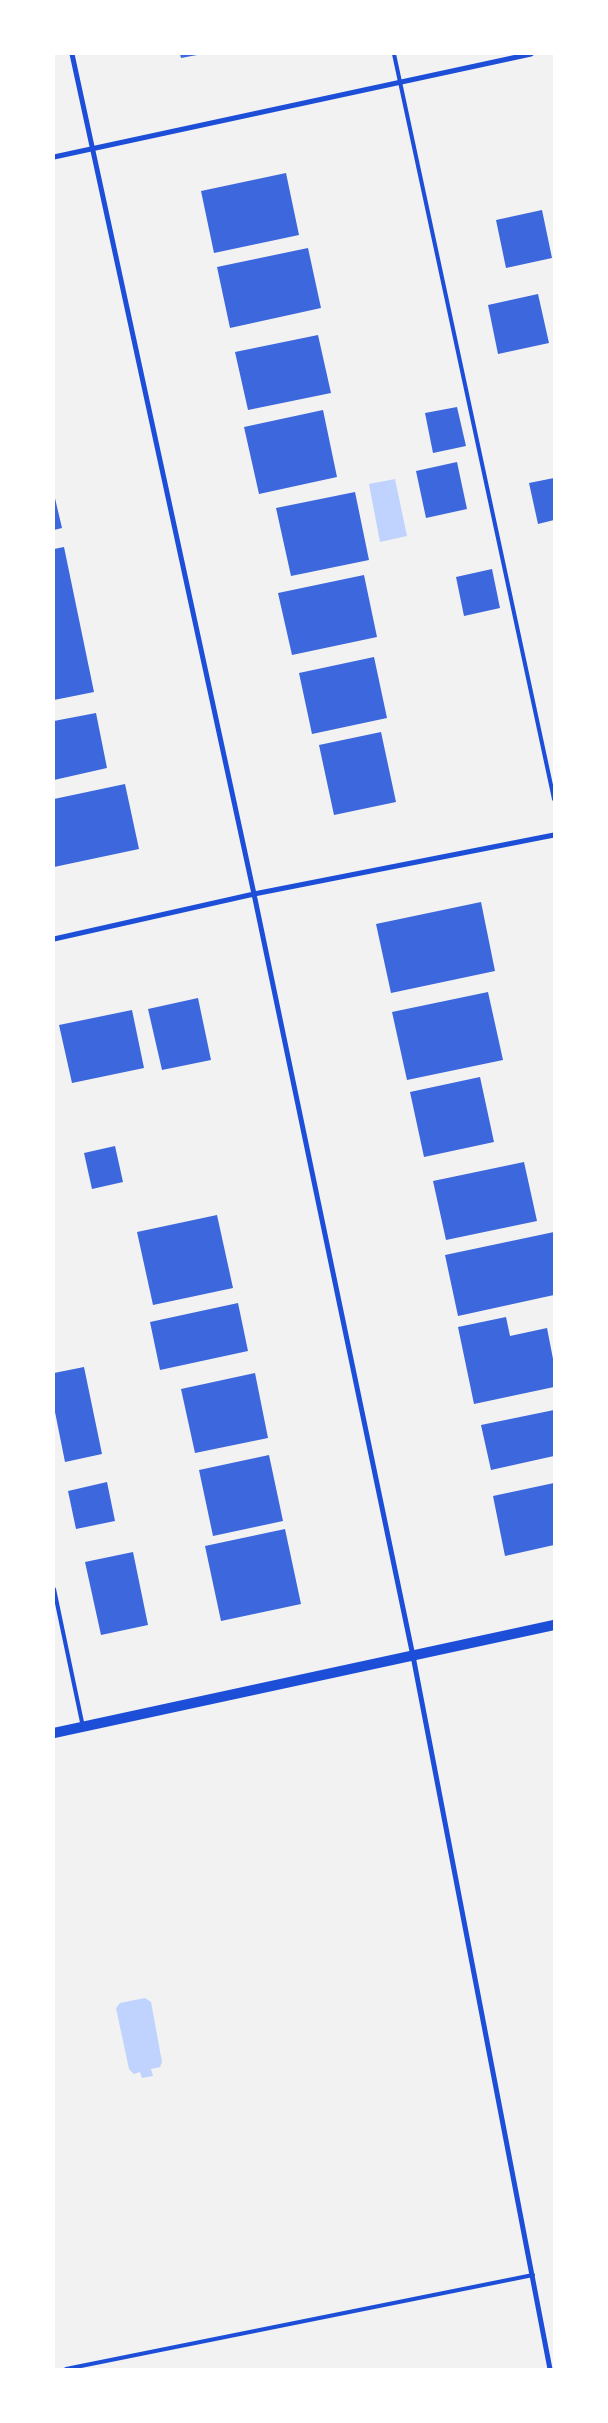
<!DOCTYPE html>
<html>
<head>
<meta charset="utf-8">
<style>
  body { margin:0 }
  #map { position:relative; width:608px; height:2423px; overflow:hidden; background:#f2f2f2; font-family:"Crimson Pro",serif }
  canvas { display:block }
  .frame { position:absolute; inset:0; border:55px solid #fff; pointer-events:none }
</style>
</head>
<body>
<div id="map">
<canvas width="608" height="2423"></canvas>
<div class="frame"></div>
</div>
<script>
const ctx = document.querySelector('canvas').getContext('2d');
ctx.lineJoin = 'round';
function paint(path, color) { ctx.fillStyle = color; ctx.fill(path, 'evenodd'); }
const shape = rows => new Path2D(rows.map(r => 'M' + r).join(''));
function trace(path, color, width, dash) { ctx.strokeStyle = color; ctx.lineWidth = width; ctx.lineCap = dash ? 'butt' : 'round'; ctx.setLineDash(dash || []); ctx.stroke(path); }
const water = shape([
  [395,479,407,536,380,542,369,484],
  [145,1998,151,2002,162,2062,160,2067,151,2069,153,2076,142,2078,140,2072,134,2074,129,2069,116,2008,120,2003]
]);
const building = shape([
  [180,54,197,54,197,55,181,58],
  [286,173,299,235,214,253,201,191],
  [542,210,552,258,506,268,496,220],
  [308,248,321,308,230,328,217,267],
  [538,294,549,343,498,354,488,305],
  [318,335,331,393,248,410,235,352],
  [457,407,466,446,433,453,425,413],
  [323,410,337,477,259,494,244,427],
  [457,462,467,509,426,518,416,471],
  [554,478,554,520,538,524,529,483],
  [355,492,369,560,291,576,276,508],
  [54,494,62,528,54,530],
  [64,547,94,692,54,700,54,549],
  [492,569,500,608,464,616,456,577],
  [364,575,377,637,292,655,278,593],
  [374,657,387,718,312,734,299,673],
  [96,713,107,768,54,780,54,721],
  [381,732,396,802,334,815,319,745],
  [125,784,139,849,54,867,54,799],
  [481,902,495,971,391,993,376,924],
  [488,992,503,1060,407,1080,392,1012],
  [198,998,211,1060,162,1070,148,1009],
  [132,1010,144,1068,72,1083,59,1025],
  [480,1077,494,1142,424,1157,410,1092],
  [115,1146,123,1182,92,1189,84,1153],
  [524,1162,537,1221,446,1240,433,1181],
  [217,1215,233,1288,153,1305,137,1232],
  [554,1232,554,1295,458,1316,445,1255],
  [238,1303,248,1351,160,1370,150,1322],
  [506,1317,510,1336,547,1328,554,1364,554,1387,474,1404,458,1327],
  [84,1367,102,1454,65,1462,54,1407,54,1373],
  [255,1373,268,1438,195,1453,181,1389],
  [554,1410,554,1456,491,1470,481,1425],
  [269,1455,283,1521,213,1536,199,1470],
  [107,1482,115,1521,76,1529,68,1491],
  [554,1483,554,1545,505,1556,493,1496],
  [285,1529,301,1604,221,1621,205,1546],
  [133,1552,148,1625,101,1635,85,1562]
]);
const service = shape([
  [394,54,554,799],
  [54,1589,83,1727],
  [66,2369,533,2275]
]);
const minor = shape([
  [72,54,254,894,413,1656,550,2369],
  [54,157,531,54],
  [54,939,254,894,554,835]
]);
const secondary = shape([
  [54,1733,554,1625]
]);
paint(water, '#bfd3fe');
paint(building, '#3d67dc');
trace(service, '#1d4ed8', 4);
trace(minor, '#1d4ed8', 5);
trace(secondary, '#1d4ed8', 10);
</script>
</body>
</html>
